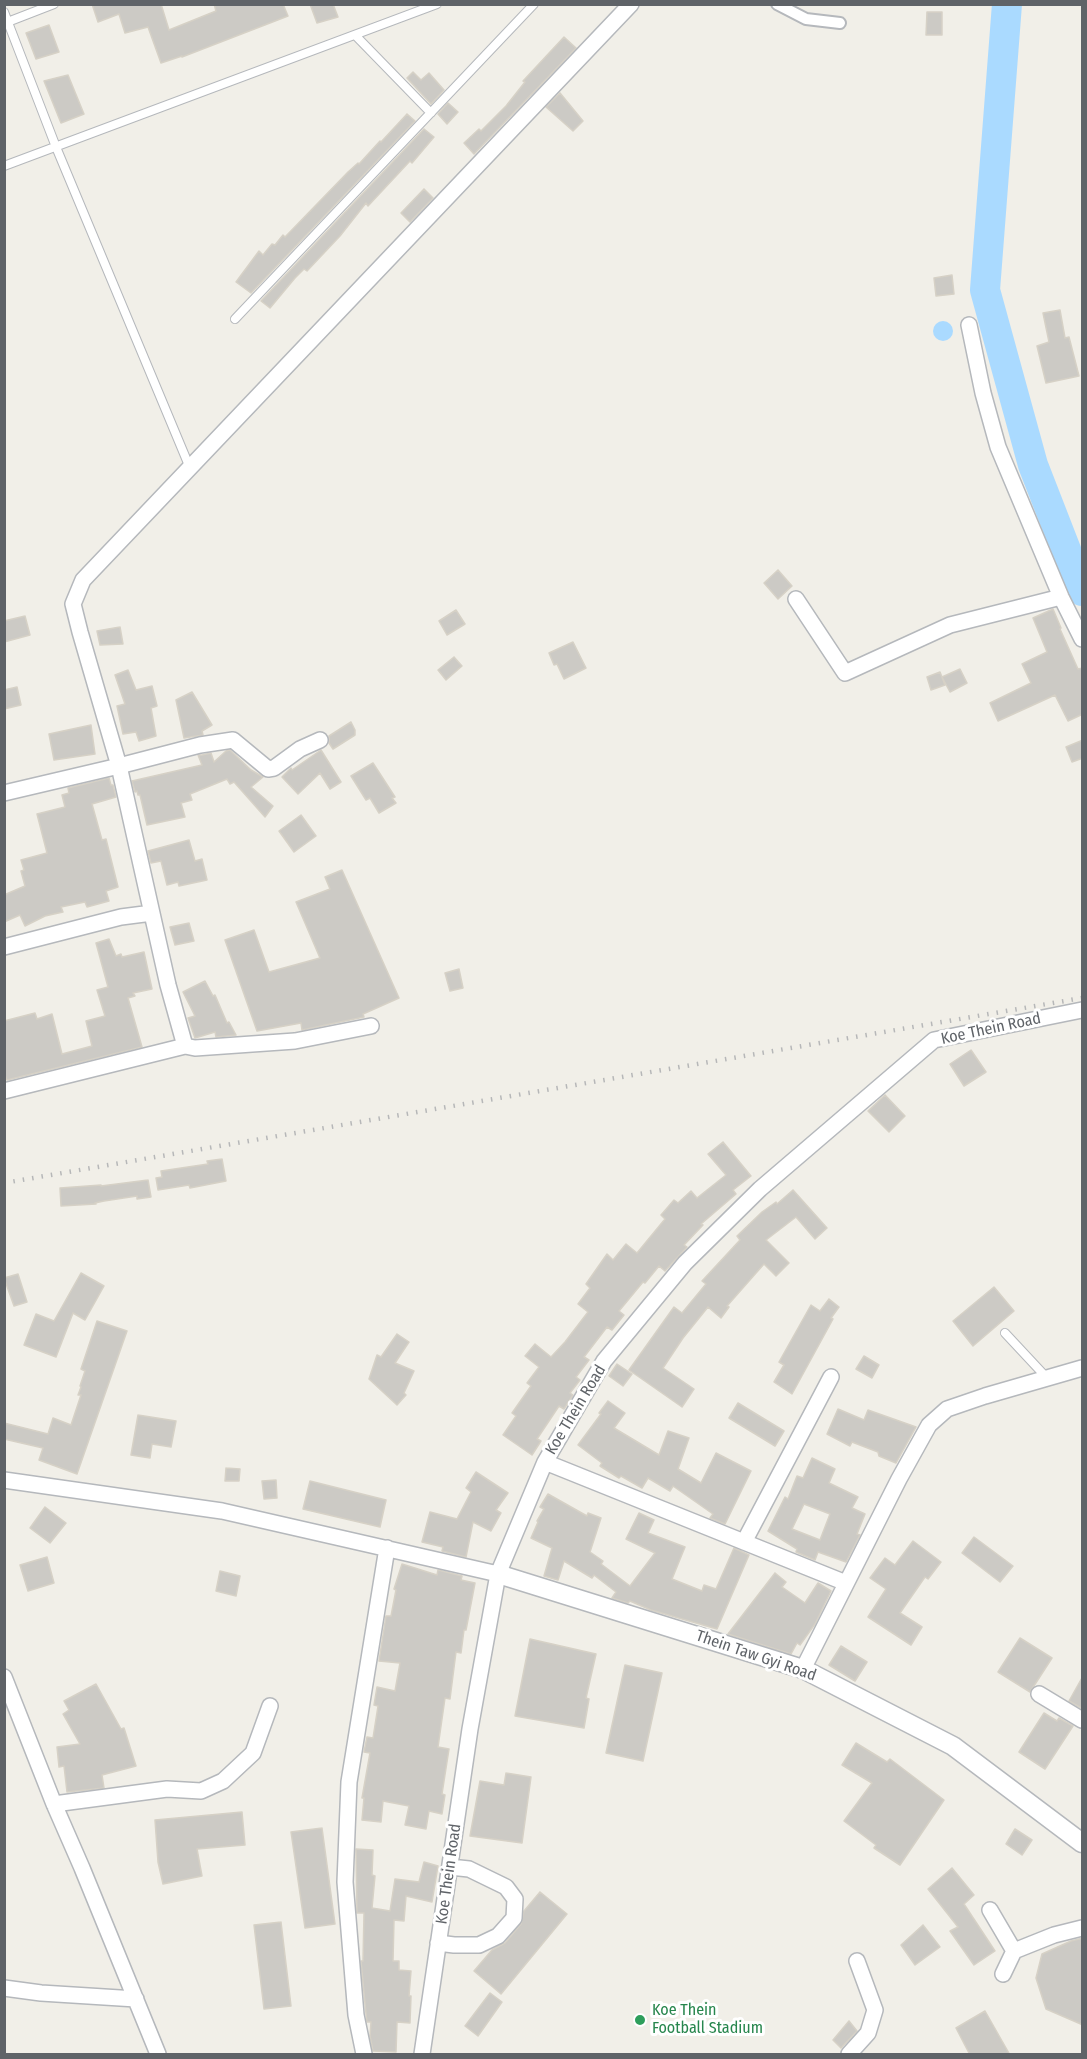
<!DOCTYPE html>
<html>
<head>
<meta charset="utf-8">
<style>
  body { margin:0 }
  #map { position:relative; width:1087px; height:2059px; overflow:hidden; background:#f1efe8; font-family:"Fira Sans Condensed",sans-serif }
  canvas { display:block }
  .frame { position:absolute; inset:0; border:6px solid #5f6368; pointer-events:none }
</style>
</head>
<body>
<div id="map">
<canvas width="1087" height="2059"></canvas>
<div class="frame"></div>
</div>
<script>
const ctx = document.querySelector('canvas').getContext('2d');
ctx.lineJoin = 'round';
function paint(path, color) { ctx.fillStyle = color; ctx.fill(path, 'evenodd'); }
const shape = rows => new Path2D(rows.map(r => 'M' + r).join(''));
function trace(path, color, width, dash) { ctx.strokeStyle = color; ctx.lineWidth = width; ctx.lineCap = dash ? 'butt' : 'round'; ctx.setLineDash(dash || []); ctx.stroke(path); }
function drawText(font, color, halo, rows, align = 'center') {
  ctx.font = font + ' "Fira Sans Condensed",sans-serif'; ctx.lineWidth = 6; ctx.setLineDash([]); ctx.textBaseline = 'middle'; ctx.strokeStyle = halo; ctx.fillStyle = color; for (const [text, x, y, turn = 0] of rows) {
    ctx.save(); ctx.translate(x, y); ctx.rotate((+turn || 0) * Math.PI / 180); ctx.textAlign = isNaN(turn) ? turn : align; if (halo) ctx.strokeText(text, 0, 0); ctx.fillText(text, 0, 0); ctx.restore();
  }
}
const water = shape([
  '933 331a10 10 0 1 1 20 0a10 10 0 1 1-20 0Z'
]);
const river = shape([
  [1007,4,985,290,1033,465,1082,591]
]);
const building = shape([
  [92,4,161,4,169,30,216,11,214,4,283,4,288,16,182,57,182,56,161,63,148,27,125,33,119,14,98,22,92,4],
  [310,4,333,4,338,17,317,23,310,4],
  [927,12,942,12,942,35,926,35,927,12],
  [49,25,59,52,36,59,26,33,49,25],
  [564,37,576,48,474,154,464,143,479,129,481,131,506,106,525,82,523,81,564,37],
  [413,72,421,80,429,73,444,90,431,104,407,78,413,72],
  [68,75,84,114,61,123,44,81,68,75],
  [560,93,583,121,573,131,546,107,560,93],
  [448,103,458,112,447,124,438,114,448,103],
  [407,114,415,121,251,293,236,282,259,251,263,255,272,244,275,245,283,235,285,237,348,172,358,163,359,164,380,141,381,142,407,114],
  [424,129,434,137,412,163,410,161,368,206,366,203,340,236,307,271,304,269,295,278,270,308,261,301,424,129],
  [424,189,433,198,410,222,401,213,424,189],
  [952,275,954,294,936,296,934,278,952,275],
  [1060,310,1065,338,1069,337,1079,376,1046,383,1037,346,1049,342,1043,313,1060,310],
  [778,570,792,586,778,599,764,583,778,570],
  [1053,609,1061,628,1060,629,1078,669,1083,668,1083,714,1068,721,1055,695,998,721,990,703,1031,683,1022,664,1047,652,1033,618,1053,609],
  [456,610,465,624,447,635,439,621,456,610],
  [25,616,30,635,4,642,4,621,25,616],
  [120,627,123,644,100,645,97,631,120,627],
  [573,642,586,668,564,679,557,664,554,665,549,653,573,642],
  [454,657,462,666,446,680,438,670,454,657],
  [960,669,967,683,950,692,942,677,960,669],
  [128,670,136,690,152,686,157,706,151,708,156,736,139,741,136,732,123,734,117,706,125,704,115,675,128,670],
  [940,672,945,685,931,690,927,677,940,672],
  [17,687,21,705,4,709,4,690,17,687],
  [192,692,212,725,202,731,203,735,184,738,176,700,192,692],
  [351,722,355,730,355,735,333,749,329,743,329,736,351,722],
  [91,725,95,754,54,760,49,734,91,725],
  [1083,740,1083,758,1072,762,1066,747,1083,740],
  [230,750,251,770,263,777,251,787,273,806,265,817,234,782,230,784,227,779,190,794,192,800,181,803,185,817,147,825,140,795,138,795,137,791,135,792,132,781,202,765,198,755,202,755,211,753,214,762,226,751,230,750],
  [321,750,341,782,330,789,320,773,298,794,282,777,291,768,292,770,321,750],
  [373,763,395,797,392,798,396,803,379,813,370,798,366,800,351,776,373,763],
  [109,778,111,785,113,785,116,797,92,804,102,840,106,839,118,887,106,891,109,901,87,907,85,902,61,907,63,912,45,916,25,926,20,915,4,922,4,895,25,886,21,871,24,870,21,860,47,853,37,814,65,807,62,795,69,793,68,788,109,778],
  [301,815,316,836,294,852,279,831,301,815],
  [189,840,195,861,202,859,207,880,179,886,178,882,167,885,161,861,151,863,148,851,189,840],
  [342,870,399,998,363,1014,364,1017,302,1030,301,1023,257,1031,225,940,254,930,269,972,320,958,296,902,330,889,325,877,342,870],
  [189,923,194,941,175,945,170,927,189,923],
  [109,939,116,956,121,954,122,957,144,952,152,989,133,993,135,996,128,998,142,1047,7,1080,4,1073,4,1021,35,1013,37,1019,52,1014,62,1054,92,1046,86,1021,105,1016,97,990,108,987,96,943,109,939],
  [459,969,463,988,450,991,445,973,459,969],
  [205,981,213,996,215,995,227,1023,229,1022,236,1035,216,1037,215,1032,195,1038,188,1018,195,1016,183,992,205,981],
  [971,1050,986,1072,964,1086,950,1064,971,1050],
  [885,1095,905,1116,889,1132,868,1111,885,1095],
  [723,1142,751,1176,733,1190,736,1194,701,1224,703,1225,684,1245,687,1247,665,1271,659,1266,645,1283,643,1282,619,1311,624,1315,612,1330,607,1327,584,1357,589,1360,576,1377,580,1380,570,1393,573,1395,564,1409,559,1406,537,1439,541,1441,532,1455,503,1435,516,1416,512,1413,531,1386,527,1383,539,1367,525,1356,535,1344,551,1357,565,1342,588,1312,578,1304,590,1288,586,1284,607,1254,613,1260,626,1244,637,1253,665,1219,661,1215,674,1200,678,1203,691,1191,697,1198,726,1175,708,1154,723,1142],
  [222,1159,226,1181,190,1188,189,1185,158,1190,156,1178,162,1177,161,1171,208,1164,207,1161,222,1159],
  [148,1180,151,1197,137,1199,137,1196,104,1201,95,1203,96,1204,61,1206,60,1188,101,1185,101,1186,148,1180],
  [793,1190,827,1228,815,1239,796,1217,766,1240,789,1263,776,1276,764,1264,727,1306,729,1307,721,1318,708,1307,683,1338,663,1368,694,1389,682,1407,629,1370,674,1307,682,1313,706,1284,702,1281,740,1240,737,1236,762,1212,776,1202,777,1204,793,1190],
  [81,1273,104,1286,85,1320,73,1313,56,1357,24,1345,36,1314,54,1321,81,1273],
  [18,1274,27,1302,14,1306,4,1278,18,1274],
  [994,1287,1014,1311,973,1346,953,1321,994,1287],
  [829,1299,839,1307,831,1318,833,1319,792,1394,774,1382,784,1365,779,1362,811,1305,820,1311,829,1299],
  [97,1321,127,1331,77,1474,39,1460,43,1448,4,1439,4,1423,48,1434,53,1418,71,1425,81,1395,78,1395,81,1387,80,1386,85,1371,81,1369,97,1321],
  [397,1334,409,1342,395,1363,414,1371,404,1393,406,1395,397,1405,369,1379,377,1355,381,1357,397,1334],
  [864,1356,879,1365,872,1378,856,1369,864,1356],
  [617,1364,632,1374,623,1386,609,1376,617,1364],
  [608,1401,625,1413,614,1428,659,1455,668,1431,689,1438,678,1469,701,1483,716,1453,751,1471,725,1524,710,1518,713,1514,673,1486,670,1491,648,1478,642,1488,621,1476,619,1478,600,1466,602,1463,578,1445,601,1414,599,1413,608,1401],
  [738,1403,784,1431,775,1446,729,1418,738,1403],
  [838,1409,864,1420,868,1410,916,1427,896,1463,879,1456,878,1452,852,1442,850,1446,827,1434,838,1409],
  [138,1415,176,1421,171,1447,152,1444,150,1458,131,1455,138,1415],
  [812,1458,835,1469,829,1483,858,1497,852,1508,865,1514,857,1534,860,1535,846,1562,818,1552,815,1560,796,1552,797,1549,768,1531,785,1497,788,1499,797,1476,803,1478,812,1458],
  [804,1504,830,1514,820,1540,792,1529,804,1504],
  [226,1468,240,1469,239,1481,225,1481,226,1468],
  [476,1472,508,1493,496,1510,501,1513,491,1531,473,1522,466,1557,442,1551,443,1547,422,1542,430,1512,457,1519,471,1492,466,1488,476,1472],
  [276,1480,277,1498,264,1499,262,1481,276,1480],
  [310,1481,386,1500,380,1527,303,1509,310,1481],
  [548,1494,587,1516,588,1513,601,1518,590,1552,603,1561,601,1564,630,1586,655,1553,626,1539,639,1513,654,1520,648,1533,685,1547,672,1579,702,1591,704,1585,716,1589,734,1548,749,1555,717,1629,651,1610,630,1601,628,1603,612,1598,616,1592,594,1575,592,1578,564,1561,558,1580,544,1576,552,1548,531,1538,538,1522,537,1521,544,1509,540,1507,548,1494],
  [45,1507,66,1523,50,1543,30,1528,45,1507],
  [974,1537,1013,1566,1000,1582,962,1553,974,1537],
  [913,1541,941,1562,928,1579,925,1577,900,1613,922,1627,911,1645,868,1617,886,1589,870,1578,885,1558,895,1565,913,1541],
  [47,1557,54,1583,28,1591,20,1565,47,1557],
  [402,1564,437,1575,438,1570,462,1576,461,1580,475,1583,466,1630,464,1630,461,1653,456,1652,450,1699,445,1698,438,1747,449,1749,442,1794,445,1795,442,1814,429,1811,426,1829,405,1825,409,1806,383,1801,381,1822,362,1820,364,1798,362,1798,370,1753,364,1752,367,1737,373,1738,378,1706,374,1705,377,1687,395,1691,400,1663,379,1661,386,1616,391,1616,396,1590,394,1589,402,1564],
  [220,1571,240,1576,236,1596,216,1591,220,1571],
  [775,1573,786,1582,782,1587,805,1603,818,1583,831,1591,815,1624,800,1645,797,1643,791,1654,728,1634,775,1573],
  [1020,1638,1052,1658,1030,1692,998,1672,1020,1638],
  [530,1639,596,1654,586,1698,589,1699,584,1728,515,1716,530,1639],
  [841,1646,867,1662,855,1681,829,1665,841,1646],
  [625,1665,662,1673,643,1761,606,1753,625,1665],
  [1083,1676,1083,1709,1069,1701,1083,1676],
  [96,1684,121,1729,124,1728,136,1766,102,1775,104,1788,67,1792,64,1766,59,1767,57,1747,80,1744,63,1714,69,1710,64,1701,96,1684],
  [1044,1713,1057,1721,1059,1718,1073,1726,1045,1769,1019,1752,1044,1713],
  [856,1743,887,1762,890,1759,944,1800,900,1865,874,1848,876,1845,844,1821,872,1783,842,1765,856,1743],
  [506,1773,531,1777,522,1843,470,1836,480,1781,504,1785,506,1773],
  [242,1812,245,1845,197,1849,202,1876,163,1884,158,1862,155,1820,242,1812],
  [322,1828,335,1924,305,1928,291,1832,322,1828],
  [1015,1829,1032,1840,1022,1855,1006,1844,1015,1829],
  [356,1849,373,1850,372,1875,375,1876,372,1908,390,1911,395,1879,419,1882,424,1862,438,1866,432,1902,406,1896,404,1921,394,1920,393,1961,399,1961,399,1970,411,1971,409,1996,411,1996,410,2023,397,2022,396,2052,373,2051,370,2036,371,2022,367,2022,366,2014,361,1961,363,1961,364,1913,357,1913,356,1849],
  [952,1868,974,1895,964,1904,995,1951,974,1965,950,1931,958,1927,928,1889,952,1868],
  [540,1892,567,1914,501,1994,474,1971,492,1950,505,1943,521,1924,524,1911,540,1892],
  [281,1922,291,2006,264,2009,254,1925,281,1922],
  [923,1925,940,1947,915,1965,901,1945,923,1925],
  [1083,1938,1083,2025,1046,2009,1036,1978,1042,1954,1071,1941,1083,1938],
  [490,1993,502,2002,478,2036,465,2026,490,1993],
  [985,2011,1010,2055,970,2055,956,2028,985,2011],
  [849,2021,857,2031,841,2048,833,2040,849,2021]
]);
const service = shape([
  [4,12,56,147,190,468],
  [5,23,54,4],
  [355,35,431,113],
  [4,166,437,4],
  [235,319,534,4],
  [1005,1333,1047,1378]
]);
const pedestrian = shape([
  [777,4,806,19,840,23]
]);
const minor = shape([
  [969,325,983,393,998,447,1061,597,1082,639],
  [796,599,845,673,950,625,1061,597],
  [4,793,119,766,80,632,73,604,83,580,631,4],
  [4,947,121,917,152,913],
  [185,1046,168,985,119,766,200,745,233,740,268,769,274,768,300,749,320,740],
  [4,1091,185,1046,195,1048,295,1041,371,1026],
  [545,1462,846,1583],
  [4,1480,222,1511,498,1574],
  [744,1542,831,1377],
  [803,1669,899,1479,929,1425,947,1409,985,1396,1082,1368],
  [4,1677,54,1804,82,1868,158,2054],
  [1039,1694,1082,1720],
  [54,1804,167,1789,201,1791,223,1781,253,1753,270,1706],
  [990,1910,1014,1951],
  [438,1943,454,1945,479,1945,498,1936,514,1918,515,1899,506,1887,469,1869,450,1867],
  [1003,1974,1014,1951,1054,1935,1082,1928],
  [4,1988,41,1993,136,1999],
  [364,2054,356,2015,345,1882,349,1782,387,1548],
  [422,2054,470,1729,498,1574,545,1462,604,1361,685,1263,760,1189,934,1040,1082,1010],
  [849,2054,868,2033,875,2010,857,1961]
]);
const tertiary = shape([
  [498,1574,803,1669,953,1746,1082,1843]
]);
const rail = shape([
  [4,1183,1082,998]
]);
const markers = [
  [640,2020,6,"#2e9e5b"]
];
const streetNames = [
  ["Koe Thein Road",991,1029,-12],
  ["Koe Thein Road",576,1410,-59],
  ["Thein Taw Gyi Road",756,1656,19],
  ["Koe Thein Road",449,1874,-82]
];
const leisureNames = [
  ["Koe Thein",652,2011],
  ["Football Stadium",652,2029]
];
paint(water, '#aadaff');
trace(river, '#aadaff', 30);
paint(building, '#cccac5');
trace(building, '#d6d1c6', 1.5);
trace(service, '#b5b8bc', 10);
trace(pedestrian, '#b5b8bc', 14);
trace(minor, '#b5b8bc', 18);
trace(tertiary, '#b5b8bc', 21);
trace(service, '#fff', 8);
trace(pedestrian, '#fff', 10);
trace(minor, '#fff', 15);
trace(tertiary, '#fff', 18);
trace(rail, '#b6b7b8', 4.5, [1.5, 8]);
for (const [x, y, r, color] of markers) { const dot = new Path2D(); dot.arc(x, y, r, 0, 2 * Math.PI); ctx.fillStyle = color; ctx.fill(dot); trace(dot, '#fff', 2); }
drawText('16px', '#5f6368', '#fff', streetNames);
drawText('16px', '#27864d', '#fff', leisureNames, 'left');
</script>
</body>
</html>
